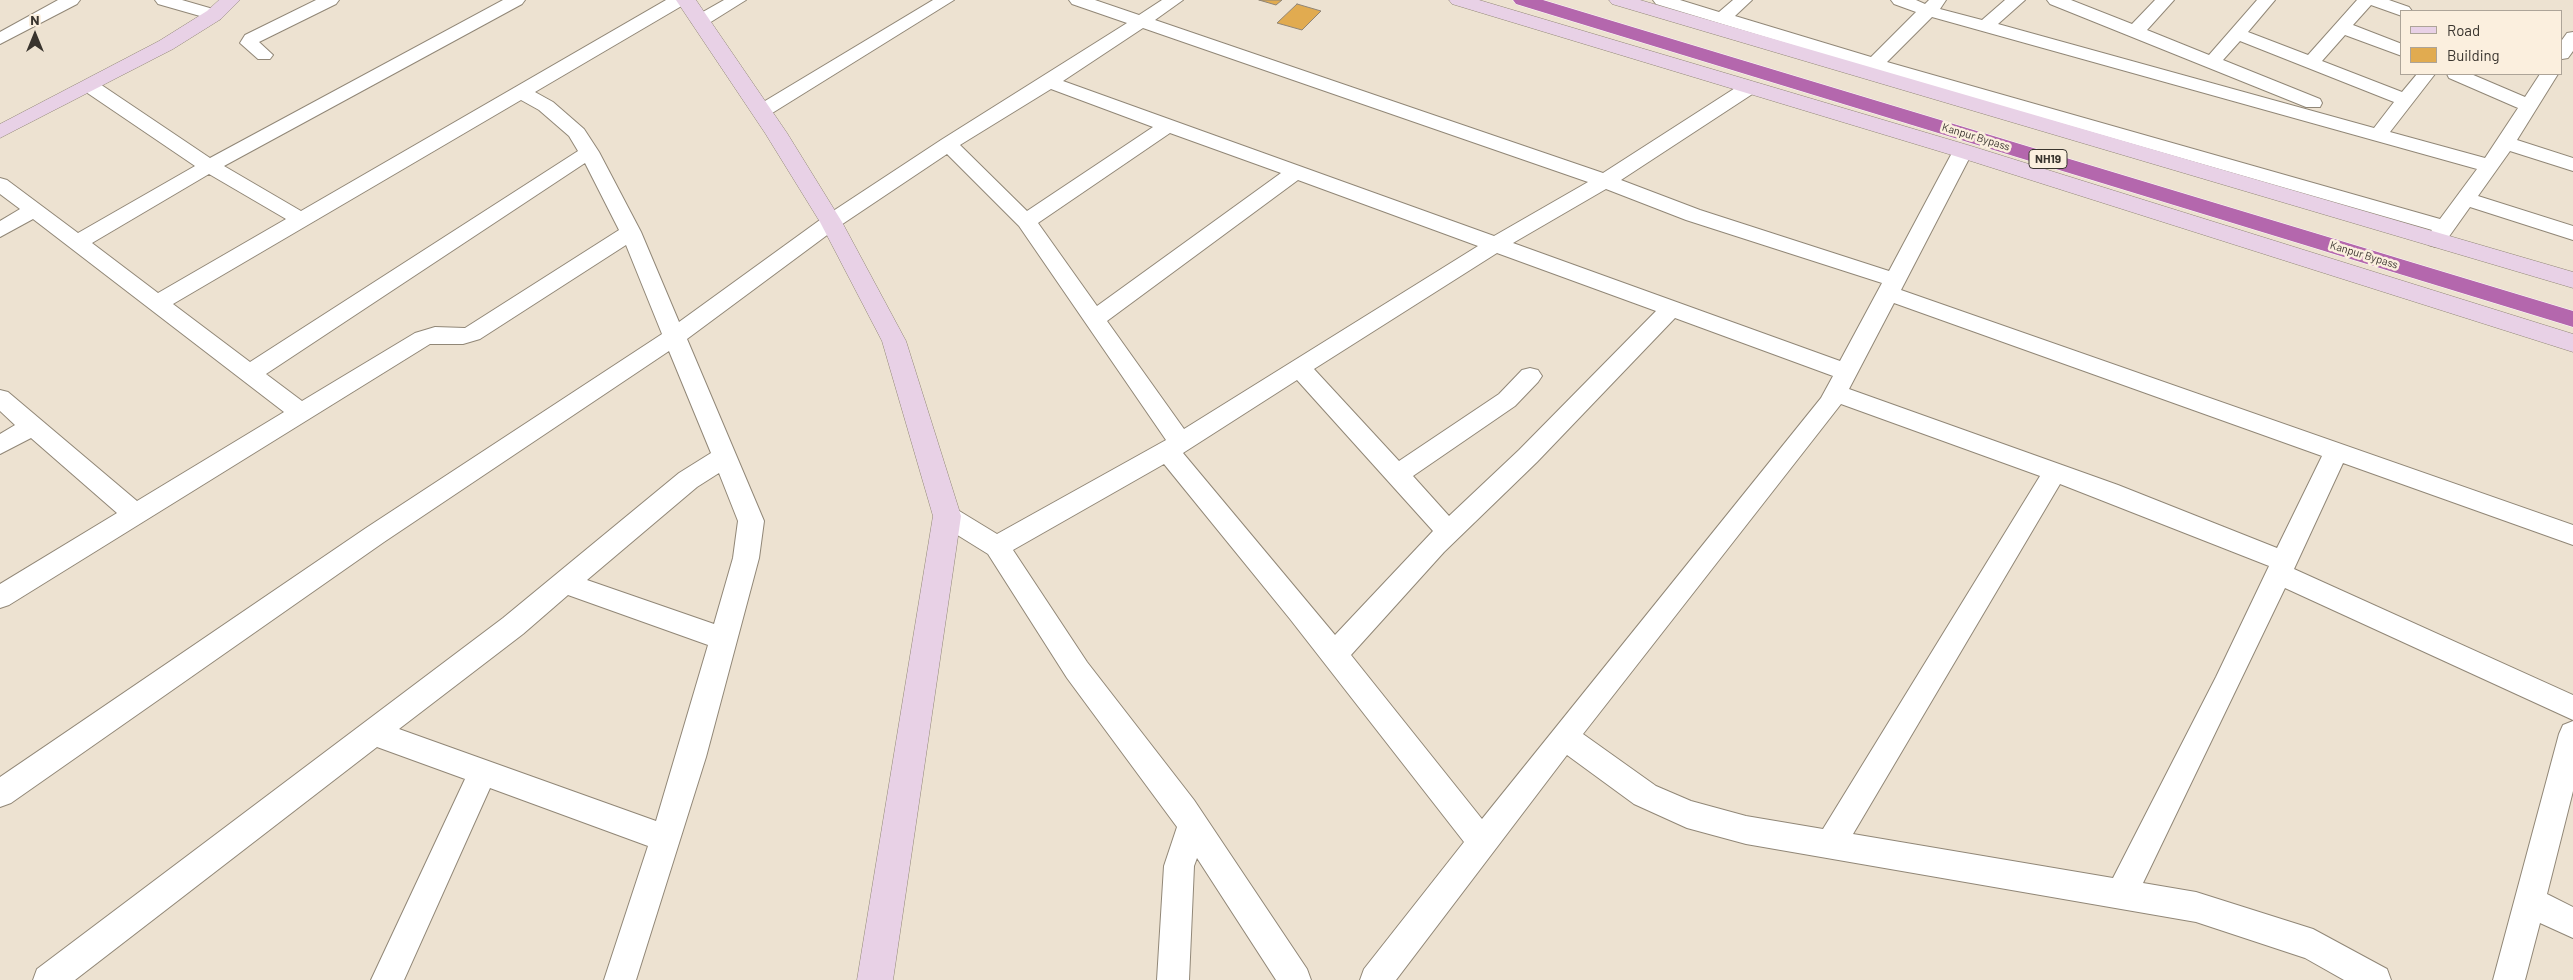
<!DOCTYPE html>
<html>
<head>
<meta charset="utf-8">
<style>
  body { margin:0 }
  #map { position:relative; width:2573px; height:980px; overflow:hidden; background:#ede2d1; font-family:Barlow,sans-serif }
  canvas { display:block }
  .legend { position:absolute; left:2400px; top:10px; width:162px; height:65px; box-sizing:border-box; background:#fbefde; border:1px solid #ada498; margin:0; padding:6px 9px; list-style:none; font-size:15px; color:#39342e }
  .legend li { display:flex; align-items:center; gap:10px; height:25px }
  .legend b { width:25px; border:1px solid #ada498 }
  .north { position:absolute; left:10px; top:10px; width:50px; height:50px; -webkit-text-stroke:4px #fbefde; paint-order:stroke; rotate:0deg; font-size:14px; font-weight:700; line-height:20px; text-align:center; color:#39342e }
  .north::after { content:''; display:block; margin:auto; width:18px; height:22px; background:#39342e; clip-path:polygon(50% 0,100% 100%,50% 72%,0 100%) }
</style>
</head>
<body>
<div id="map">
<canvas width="2573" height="980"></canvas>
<ul class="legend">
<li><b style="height:6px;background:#e8d1e6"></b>Road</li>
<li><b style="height:14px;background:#e1ab50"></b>Building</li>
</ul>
<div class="north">N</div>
</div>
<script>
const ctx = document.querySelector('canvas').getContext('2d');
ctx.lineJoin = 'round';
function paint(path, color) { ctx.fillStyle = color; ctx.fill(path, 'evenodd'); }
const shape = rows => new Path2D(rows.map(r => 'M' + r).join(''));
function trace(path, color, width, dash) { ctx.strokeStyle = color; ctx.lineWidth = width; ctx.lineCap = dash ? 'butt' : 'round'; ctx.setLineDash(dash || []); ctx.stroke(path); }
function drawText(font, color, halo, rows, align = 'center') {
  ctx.font = font + ' Barlow,sans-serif'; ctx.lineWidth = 5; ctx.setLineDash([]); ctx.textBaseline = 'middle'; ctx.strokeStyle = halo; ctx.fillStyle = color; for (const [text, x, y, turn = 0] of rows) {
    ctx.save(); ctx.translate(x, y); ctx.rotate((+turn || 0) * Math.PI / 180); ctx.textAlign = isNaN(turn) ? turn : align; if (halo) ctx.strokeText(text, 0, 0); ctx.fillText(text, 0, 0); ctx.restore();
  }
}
const building = shape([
  [1259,0,1282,0,1276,5,1259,0],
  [1297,4,1321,11,1302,30,1277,23,1297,4]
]);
const street = shape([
  [58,0,80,0,77,4,0,44,0,32,58,0],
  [155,0,182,0,220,11,223,15,220,19,214,20,158,4,155,0],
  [316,0,339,0,336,4,259,42,273,55,270,59,258,59,240,43,245,35,316,0],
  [503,0,525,0,522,4,224,166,301,211,666,0,688,0,685,4,535,92,553,102,584,129,599,152,641,232,679,322,824,217,941,140,1127,23,1072,4,1069,0,1095,0,1139,15,1162,0,1183,0,1155,20,1603,173,1743,83,1757,83,1759,87,1757,91,1621,180,1700,210,1889,271,1953,151,1956,147,1963,145,1970,147,1973,151,1901,290,2573,525,2573,545,2343,463,2294,569,2573,695,2573,720,2285,588,2143,883,2196,892,2313,929,2387,969,2391,980,2344,980,2305,958,2196,922,1746,844,1687,828,1634,804,1567,755,1396,980,1360,980,1364,969,1464,842,1290,619,1164,464,1013,550,1087,662,1194,800,1307,969,1311,980,1276,980,1197,858,1194,866,1189,980,1157,980,1164,866,1177,827,1067,678,988,554,938,523,934,516,938,509,947,506,956,509,997,534,1166,440,1019,226,947,154,838,227,687,339,764,521,759,558,706,757,636,980,604,980,648,846,490,788,404,980,371,980,465,779,377,747,75,980,33,980,37,969,503,618,679,473,711,453,669,351,384,542,11,803,0,807,0,777,366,528,662,334,626,245,480,339,463,344,430,344,9,605,0,608,0,584,117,513,31,438,0,454,0,434,15,425,0,411,0,390,8,392,137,501,284,412,33,219,0,237,0,221,20,209,0,194,0,178,7,180,78,233,195,166,83,90,81,86,83,82,97,82,210,158,503,0],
  [1143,28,1588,182,1494,236,1063,81,1143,28],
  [1051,89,1153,127,1027,211,960,145,1051,89],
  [521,100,539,110,569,136,578,151,250,362,173,304,521,100],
  [1170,133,1281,173,1097,306,1038,223,1170,133],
  [585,163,619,230,465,328,435,327,415,333,302,401,266,374,585,163],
  [209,174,286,219,158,293,92,243,209,174],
  [1298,180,1478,246,1184,429,1107,321,1298,180],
  [1606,189,1686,220,1882,283,1840,361,1513,243,1606,189],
  [1497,253,1656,311,1519,450,1449,516,1413,476,1515,406,1538,382,1542,376,1538,370,1530,368,1522,370,1499,394,1399,461,1314,369,1497,253],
  [1894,303,2322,456,2277,548,2118,485,1849,389,1894,303],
  [1675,318,1833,376,1821,398,1482,819,1351,655,1444,552,1537,462,1675,318],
  [1297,380,1433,531,1335,635,1183,453,1297,380],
  [1841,404,2040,476,1823,829,1746,816,1691,801,1656,786,1583,734,1841,404],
  [719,473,738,521,733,558,714,624,587,580,697,487,719,473],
  [2060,484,2269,566,2216,677,2113,878,1853,834,2060,484],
  [568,595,708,645,656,821,399,729,523,634,568,595],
  [724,0,746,0,706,25,694,25,691,21,694,17,724,0],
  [933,0,954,0,769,115,762,117,755,115,752,111,755,107,933,0],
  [1653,0,1680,0,1719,12,1733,0,1752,0,1735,16,1871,57,1916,12,1894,4,1891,0,1916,0,1925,4,1929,0,1946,0,1940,9,1982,20,2005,0,2025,0,1998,24,2374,128,2394,102,2240,41,2223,60,2320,99,2322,103,2320,107,2306,107,2050,4,2047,0,2071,0,2132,24,2155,0,2174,0,2147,30,2209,55,2257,0,2275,0,2248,32,2308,55,2357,0,2389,0,2409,7,2412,11,2402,11,2402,16,2371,5,2353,25,2402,44,2402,56,2345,35,2322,61,2402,92,2417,74,2435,74,2390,132,2485,158,2518,108,2449,78,2447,74,2471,74,2525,97,2540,74,2558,74,2517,140,2573,158,2573,171,2510,151,2478,196,2573,226,2573,240,2470,207,2443,245,2436,247,2429,245,2425,240,2432,230,1868,68,1656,4,1653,0],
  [1932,17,2477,169,2440,219,1887,62,1932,17],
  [2573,32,2573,51,2568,58,2562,59,2562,40,2567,33,2573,32],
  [2573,721,2573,791,2547,894,2573,907,2573,938,2540,923,2525,980,2493,980,2559,734,2563,725,2573,721]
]);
const secondary = shape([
  [219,0,240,0,221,19,173,49,0,138,0,124,159,41,207,11,219,0],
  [676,0,696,0,787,133,842,222,906,341,961,516,893,980,857,980,933,516,882,341,820,222,765,133,676,0],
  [1449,0,1479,0,1971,146,2573,334,2573,352,1955,156,1452,4,1449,0],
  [1609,0,1640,0,2573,272,2573,288,1612,4,1609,0]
]);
const highway = shape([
  [1513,0,1543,0,2573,311,2573,327,1516,4,1513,0]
]);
const farStreetnames = [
  ["Kanpur Bypass",1976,137,17],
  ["Kanpur Bypass",2364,255,17]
];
const shields = [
  [2048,159,38]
];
const shieldNames = [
  ["NH19",2048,159]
];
paint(building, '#e1ab50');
trace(building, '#908576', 1);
trace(street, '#918777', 2);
trace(secondary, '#918777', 1);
trace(highway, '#fff', 1);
paint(street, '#fff');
paint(secondary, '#e8d1e6');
paint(highway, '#b467ad');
drawText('11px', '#39342e', '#fbefde', farStreetnames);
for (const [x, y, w] of shields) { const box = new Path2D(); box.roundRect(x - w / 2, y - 9.5, w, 19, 4); ctx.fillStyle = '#fbefde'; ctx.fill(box); trace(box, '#39342e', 1); }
drawText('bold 12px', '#39342e', null, shieldNames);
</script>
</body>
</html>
